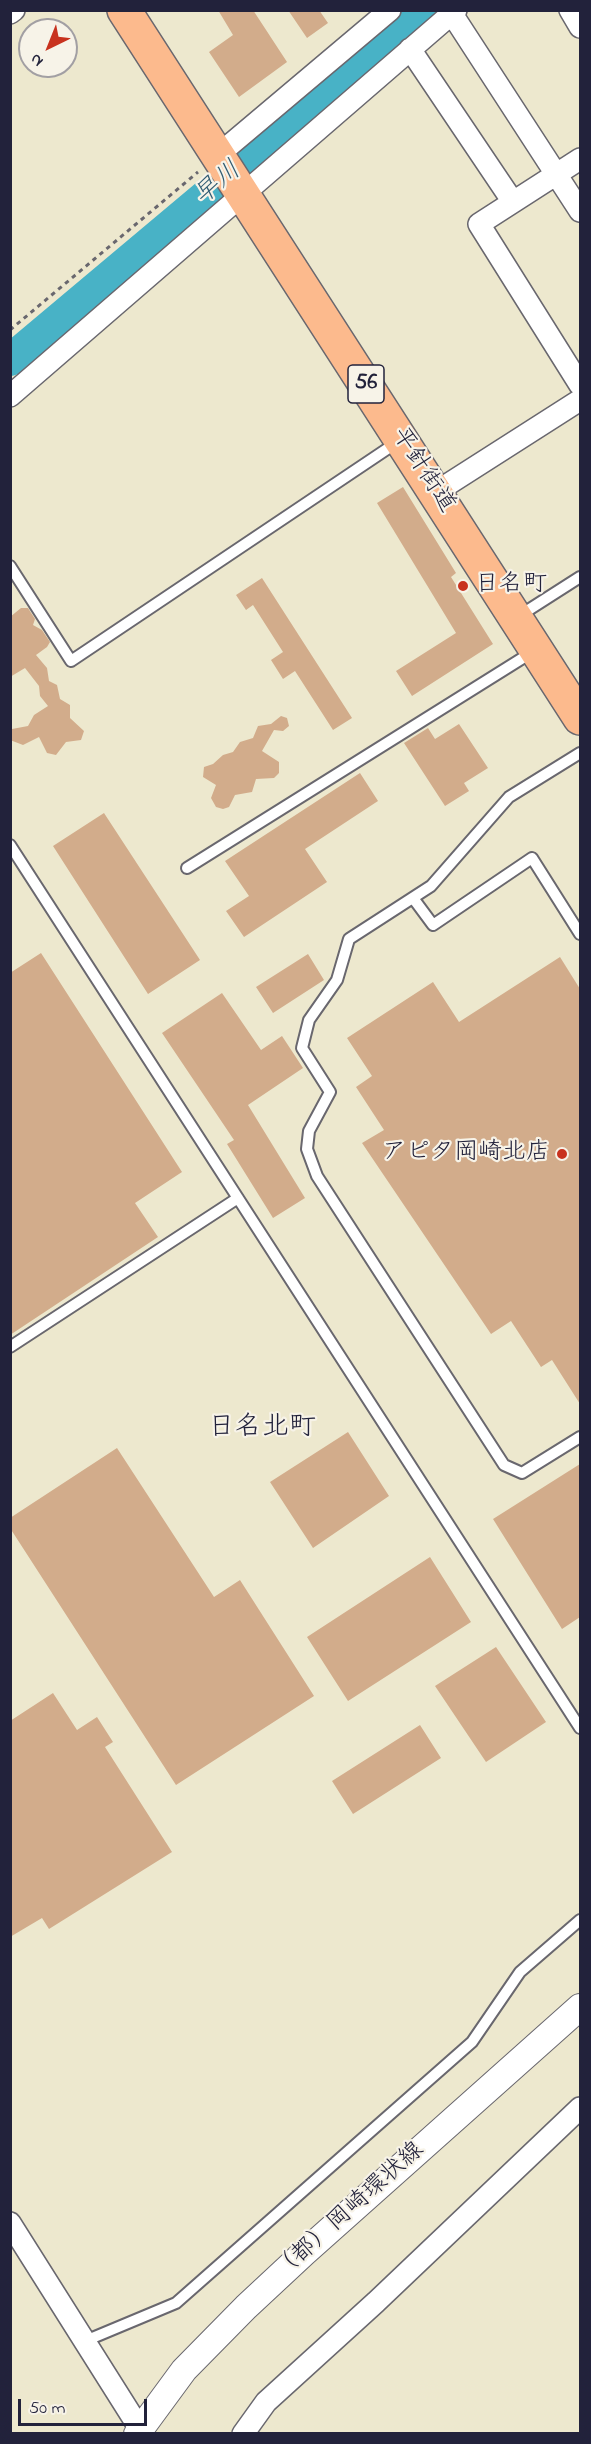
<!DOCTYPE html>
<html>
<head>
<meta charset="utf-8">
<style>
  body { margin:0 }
  #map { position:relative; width:591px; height:2444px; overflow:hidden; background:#ede8ce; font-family:"Indie Flower",sans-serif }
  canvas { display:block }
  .frame { position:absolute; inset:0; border:12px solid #22223b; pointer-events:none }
  .north { position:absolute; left:18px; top:18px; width:60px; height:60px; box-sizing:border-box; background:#f7f3e8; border:2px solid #a29fa3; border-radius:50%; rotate:223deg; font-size:16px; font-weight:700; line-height:24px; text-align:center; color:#22223b }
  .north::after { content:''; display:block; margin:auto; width:21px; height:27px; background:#c8321e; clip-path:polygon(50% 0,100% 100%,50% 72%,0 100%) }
  .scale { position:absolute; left:18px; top:2399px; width:129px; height:27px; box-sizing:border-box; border:3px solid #22223b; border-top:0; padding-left:8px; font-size:18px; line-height:21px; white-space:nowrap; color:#22223b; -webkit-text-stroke:4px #f7f3e8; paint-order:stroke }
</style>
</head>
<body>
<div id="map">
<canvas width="591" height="2444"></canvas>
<div class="frame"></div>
<div class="north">N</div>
<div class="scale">50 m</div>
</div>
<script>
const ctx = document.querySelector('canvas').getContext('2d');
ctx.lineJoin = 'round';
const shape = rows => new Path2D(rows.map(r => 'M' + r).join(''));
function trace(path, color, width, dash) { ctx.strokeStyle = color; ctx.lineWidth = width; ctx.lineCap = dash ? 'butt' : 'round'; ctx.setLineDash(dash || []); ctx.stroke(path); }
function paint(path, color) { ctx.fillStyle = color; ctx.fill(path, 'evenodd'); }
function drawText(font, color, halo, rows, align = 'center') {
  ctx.font = font + ' "Indie Flower","Klee One",sans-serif'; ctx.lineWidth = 4.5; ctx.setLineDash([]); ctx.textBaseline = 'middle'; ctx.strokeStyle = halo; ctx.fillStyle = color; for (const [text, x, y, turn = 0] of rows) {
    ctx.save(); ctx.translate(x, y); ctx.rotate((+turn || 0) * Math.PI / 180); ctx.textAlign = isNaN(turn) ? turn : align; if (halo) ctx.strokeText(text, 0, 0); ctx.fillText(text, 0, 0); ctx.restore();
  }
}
const river = shape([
  [10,360,427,10]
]);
const building = shape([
  [218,10,253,10,287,62,239,97,209,52,233,35],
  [288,10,319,10,328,23,307,38],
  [403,487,456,573,451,577,493,644,412,696,396,671,456,633,377,503],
  [262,578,352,718,333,730,295,671,283,679,271,660,283,652,253,605,246,610,236,595],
  [21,608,28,608,35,619,33,625,42,630,50,642,47,647,36,655,47,668,49,681,57,685,60,699,70,705,70,718,84,731,81,740,66,742,56,755,47,753,39,737,23,745,10,740,12,729,28,726,34,715,48,706,40,696,39,686,25,668,10,677,10,617],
  [281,716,287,718,289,726,283,731,274,730,262,751,279,762,279,773,274,778,256,779,252,792,235,795,229,807,223,809,216,807,211,798,216,785,203,777,204,767,213,764,223,755,233,752,240,742,253,738,258,726,271,724],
  [459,724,488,768,464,783,469,791,445,806,404,743,428,728,435,739],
  [360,773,378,801,305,849,327,882,244,937,226,911,249,896,225,861],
  [104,813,200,960,148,994,53,846],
  [41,953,182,1172,135,1203,158,1237,10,1335,10,973],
  [308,954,324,980,273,1013,256,987],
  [560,957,580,989,580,1404,552,1360,541,1367,511,1321,491,1334,362,1143,384,1130,356,1087,372,1076,347,1038,433,982,459,1022],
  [222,993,261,1050,282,1036,303,1068,248,1105,305,1198,273,1218,227,1144,234,1140,162,1033],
  [348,1432,389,1496,313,1548,270,1482],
  [117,1448,214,1597,240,1580,314,1696,176,1785,10,1528,10,1518],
  [580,1464,580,1617,562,1629,493,1519],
  [430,1557,471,1622,348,1701,307,1637],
  [496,1647,546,1722,486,1762,435,1686],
  [53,1693,77,1730,97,1717,113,1742,105,1747,172,1852,49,1929,42,1918,10,1937,10,1721],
  [420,1725,441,1758,353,1814,332,1781]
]);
const path = shape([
  [10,330,198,172]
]);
const service = shape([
  [10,566,71,661,399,441],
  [519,616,580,577],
  [580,753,509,797,431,886,349,939,337,980,309,1020,302,1048,330,1092,309,1131,307,1149,317,1176,504,1465,522,1473,580,1437],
  [10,845,580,1728],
  [187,868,534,651],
  [413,898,433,925,532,858,580,934],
  [10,1347,238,1198],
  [85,2341,176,2303,472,2042,520,1972,580,1920]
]);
const minor = shape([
  [570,10,580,27],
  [10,13,14,10],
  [452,14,580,211],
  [410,49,513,202],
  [218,155,390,10],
  [580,159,479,224,580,385],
  [10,396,456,10],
  [436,492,580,400],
  [10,2223,140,2429],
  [243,2434,266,2402,376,2302,580,2108]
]);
const tertiary = shape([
  [137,2434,184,2370,246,2307,304,2253,580,2007]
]);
const primary = shape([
  [124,10,580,718]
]);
const markers = [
  [463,586,6,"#c8321e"],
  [562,1154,6,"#c8321e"]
];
const shields = [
  [366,384,36]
];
const shieldNames = [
  ["56",366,384]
];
const streetNames = [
  ["平針街道",422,471,57],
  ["（都）岡崎環状線",350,2212,-42]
];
const poiNames = [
  ["日名町",475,586],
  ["アピタ岡崎北店",550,1154,"right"]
];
const waterNames = [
  ["早川",219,185,-40]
];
const quarterNames = [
  ["日名北町",262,1430]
];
trace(river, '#48b2c6', 32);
paint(building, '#d2ac8b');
trace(service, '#69676e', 14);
trace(minor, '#69676e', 24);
trace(tertiary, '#69676e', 28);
trace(primary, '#69676e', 36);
trace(path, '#69676e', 3, [4.5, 4.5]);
trace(service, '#fff', 10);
trace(minor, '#fff', 21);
trace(tertiary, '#fff', 26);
trace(primary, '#fcba8d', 33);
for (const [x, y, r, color] of markers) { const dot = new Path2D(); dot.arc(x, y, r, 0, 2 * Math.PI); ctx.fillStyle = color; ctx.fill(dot); trace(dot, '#f7f3e8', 2); }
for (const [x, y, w] of shields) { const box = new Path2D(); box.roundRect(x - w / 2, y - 19, w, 38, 4.5); ctx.fillStyle = '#f7f3e8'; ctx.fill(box); trace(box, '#22223b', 1.5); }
drawText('bold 22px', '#22223b', null, shieldNames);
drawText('24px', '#22223b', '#f7f3e8', streetNames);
drawText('24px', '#22223b', '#f7f3e8', poiNames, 'left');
drawText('italic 26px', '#315c73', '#f7f3e8', waterNames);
drawText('27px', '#22223b', '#f7f3e8', quarterNames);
</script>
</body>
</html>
